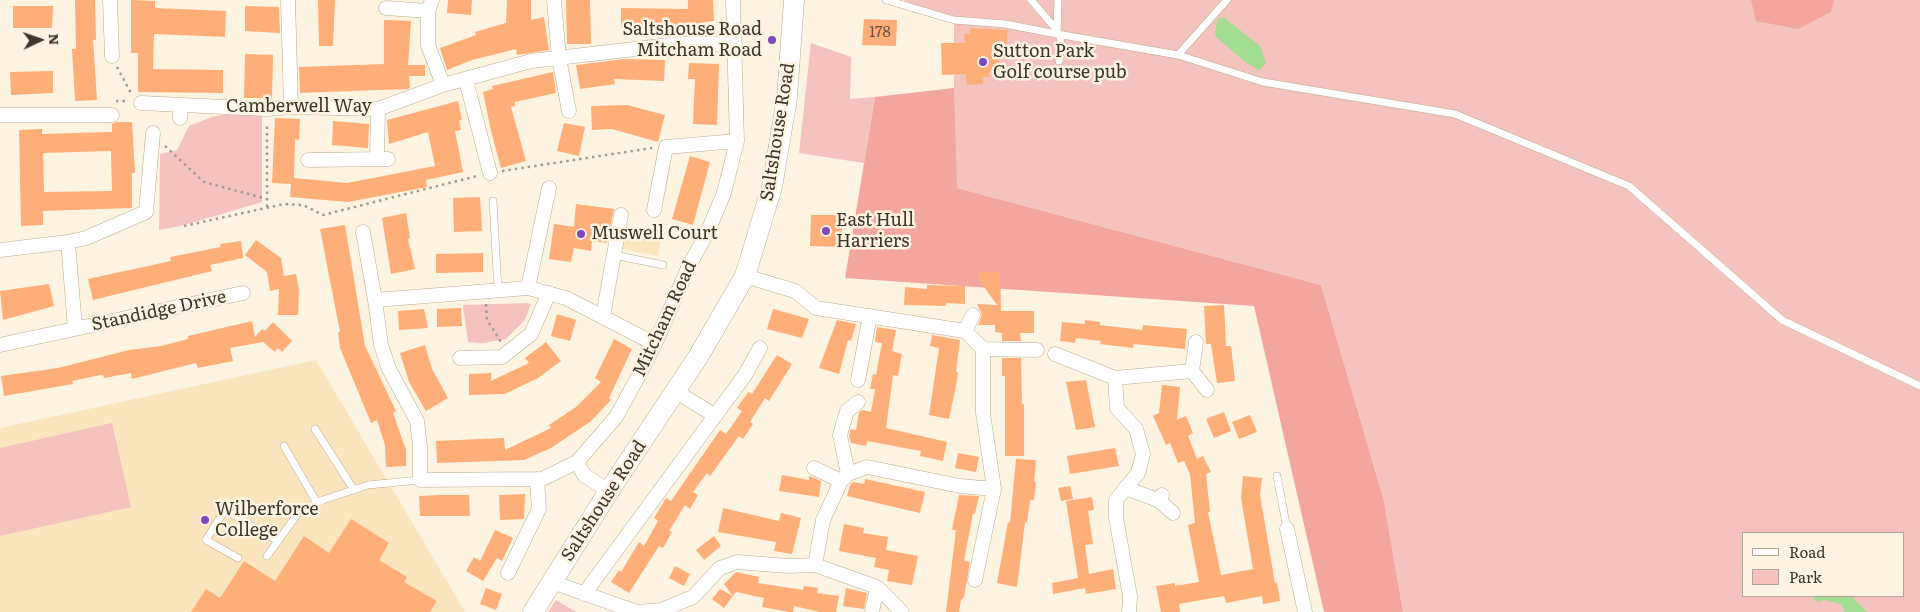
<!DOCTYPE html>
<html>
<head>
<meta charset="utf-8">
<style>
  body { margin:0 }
  #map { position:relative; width:1920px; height:612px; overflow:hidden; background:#fdf3e1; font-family:Literata,serif }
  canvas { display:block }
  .legend { position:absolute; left:1742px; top:532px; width:162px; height:65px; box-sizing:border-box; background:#fdf3e1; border:1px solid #b0a798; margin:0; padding:6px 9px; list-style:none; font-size:15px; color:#3d362a }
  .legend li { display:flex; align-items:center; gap:10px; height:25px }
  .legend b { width:25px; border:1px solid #b0a798 }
  .north { position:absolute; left:15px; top:15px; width:50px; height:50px; -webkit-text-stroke:4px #fdf3e1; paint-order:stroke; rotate:87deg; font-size:14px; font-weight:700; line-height:20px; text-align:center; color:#3d362a }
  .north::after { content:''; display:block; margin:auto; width:18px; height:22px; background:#3d362a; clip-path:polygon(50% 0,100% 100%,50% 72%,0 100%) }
</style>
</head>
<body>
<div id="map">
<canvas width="1920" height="612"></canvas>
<ul class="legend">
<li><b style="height:6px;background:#fff"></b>Road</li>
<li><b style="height:14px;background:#f4c3be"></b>Park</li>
</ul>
<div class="north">N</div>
</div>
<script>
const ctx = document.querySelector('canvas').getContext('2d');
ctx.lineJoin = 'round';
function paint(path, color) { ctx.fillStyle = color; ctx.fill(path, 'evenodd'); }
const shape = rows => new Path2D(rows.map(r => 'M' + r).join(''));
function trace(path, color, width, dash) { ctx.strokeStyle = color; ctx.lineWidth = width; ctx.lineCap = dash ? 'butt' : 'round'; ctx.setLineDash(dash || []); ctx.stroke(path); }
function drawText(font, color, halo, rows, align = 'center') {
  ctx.font = font + ' Literata,serif'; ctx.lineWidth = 5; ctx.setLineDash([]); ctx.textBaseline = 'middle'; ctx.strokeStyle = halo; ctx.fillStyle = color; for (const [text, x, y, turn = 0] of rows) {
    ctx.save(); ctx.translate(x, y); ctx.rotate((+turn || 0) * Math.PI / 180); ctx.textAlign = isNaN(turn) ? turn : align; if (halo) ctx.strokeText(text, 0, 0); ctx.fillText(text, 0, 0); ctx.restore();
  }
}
const built = shape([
  [623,226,662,233,658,256,619,248],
  [316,360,465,612,0,612,0,428]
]);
const green = shape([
  [903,0,1920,0,1920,612,1403,612,1384,501,1321,285,957,188,954,141,954,20],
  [1744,533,1904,533,1904,596,1744,596],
  [811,43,851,57,850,99,875,97,864,163,799,153],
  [229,114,262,115,262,202,181,226,159,230,160,154,177,150,189,126,212,117],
  [527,303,531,304,525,320,506,339,483,343,468,342,463,305],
  [112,423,131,507,0,536,0,448],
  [556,600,576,612,548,612]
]);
const forest = shape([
  [1751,0,1834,0,1831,12,1798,29,1756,21],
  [954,88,957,188,1321,285,1384,501,1403,612,1324,612,1254,306,845,278,875,97]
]);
const water = shape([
  [1223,17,1260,46,1266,63,1259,70,1245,62,1215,36,1217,19],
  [1811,596,1851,596,1867,612,1845,612,1841,604,1824,600,1818,602]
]);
const building = shape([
  [75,0,95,0,96,40,93,40,97,100,75,101,72,49,76,49],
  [131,0,155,1,155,8,226,11,225,37,154,34,153,69,223,70,223,93,138,92,138,53,131,53],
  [318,0,335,0,333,46,319,46],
  [448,0,472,0,471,15,447,13],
  [507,0,531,0,531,20,544,17,549,50,517,55,516,49,472,60,447,70,440,48,476,35,475,32,506,23],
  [566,0,590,0,591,44,567,44],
  [688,0,713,0,714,21,705,22,705,28,621,27,621,8,688,9],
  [13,6,53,6,52,28,13,28],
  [245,6,279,7,280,33,245,31],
  [864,19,897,20,896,46,862,45],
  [384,20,411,21,408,65,425,65,425,76,409,76,410,88,407,89,300,93,299,67,384,64],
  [970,28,1007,30,1008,52,999,53,1000,72,989,72,989,77,982,77,983,84,967,85,966,74,942,75,941,43,965,43,964,34,970,34],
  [245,54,273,55,272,98,244,98],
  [625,59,665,60,664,81,614,79,615,84,580,89,576,65],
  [689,63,719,64,717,125,693,124,695,79,688,79],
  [53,71,53,93,11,95,10,72],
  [553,72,556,93,515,102,515,106,511,107,526,161,501,168,491,131,483,92,493,89,492,86],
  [458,101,462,120,459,120,461,130,455,131,463,172,426,180,427,187,348,202,290,197,291,184,272,183,275,118,300,119,299,140,295,139,294,178,347,183,435,166,428,132,389,144,387,120],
  [627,105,665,115,658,142,612,129,592,130,591,106],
  [333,121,369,124,368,148,332,145],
  [116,122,132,122,135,173,132,173,132,208,43,211,43,225,21,226,19,130,42,129,42,134,112,132,112,124],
  [111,151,112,191,44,192,43,153],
  [564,123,585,127,579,156,557,151],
  [690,156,710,162,693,225,672,219],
  [480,197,482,231,454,232,453,198],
  [576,204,614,209,607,243,592,241,591,251,574,248,571,262,549,259,554,224,574,227],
  [406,213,410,238,408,239,415,269,391,274,382,218],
  [811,215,842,215,842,247,810,246],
  [345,225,365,346,396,411,393,413,406,450,406,466,386,467,385,445,377,420,371,423,340,348,338,332,340,332,320,229],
  [256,240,281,258,284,276,296,274,299,290,298,315,278,315,279,289,270,291,267,272,245,255],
  [241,241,243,258,210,265,212,271,93,300,88,279,171,261,170,257,221,247,220,244],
  [483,253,483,272,436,273,436,254],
  [979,272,1000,272,1001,311,1034,311,1034,333,1020,333,1021,341,1002,341,1002,333,995,332,995,325,978,325,982,315,977,304,997,305,979,280],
  [49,284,54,306,3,320,0,291],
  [927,285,965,286,965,304,946,303,946,306,904,305,905,287,927,289],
  [1224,305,1226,346,1231,346,1235,381,1217,383,1211,344,1206,344,1204,306],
  [461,308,462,326,437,327,437,309],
  [424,309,428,328,399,330,398,311],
  [773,309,809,319,802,338,767,329],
  [557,314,576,320,570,341,551,336],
  [837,320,856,324,851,341,848,340,839,374,819,368],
  [1085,320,1100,322,1100,325,1142,330,1143,325,1187,329,1185,349,1134,344,1133,348,1100,344,1101,341,1076,338,1075,343,1060,341,1062,322,1085,324],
  [252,321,255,337,262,329,265,331,273,322,292,341,282,352,278,348,275,352,263,342,230,348,233,361,198,368,196,363,132,379,131,373,104,378,103,375,100,375,72,381,73,384,4,396,1,376,58,368,129,350,161,346,188,339,188,336],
  [877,327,896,330,892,351,902,354,898,376,893,375,886,428,947,442,943,461,920,456,921,451,867,441,866,446,851,443,849,435,851,429,856,430,859,412,862,410,871,412,875,389,870,389,873,374,876,375,882,343,875,342],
  [932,335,960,340,956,372,958,372,956,386,949,419,929,415,939,348,930,346],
  [614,339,632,349,609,398,611,400,590,422,551,448,524,460,437,463,436,441,504,438,505,450,551,428,549,425,576,407,601,382,595,378],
  [546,342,561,361,538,378,505,394,469,395,469,374,491,373,491,381,529,363,525,358],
  [425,345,432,369,448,398,426,411,409,382,400,353],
  [777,355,792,364,769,401,765,398,750,422,753,424,743,439,739,436,710,476,707,473,693,492,698,495,690,509,685,505,669,531,672,532,663,548,659,546,629,593,611,582,619,570,621,572,639,542,644,546,658,521,654,518,666,498,671,501,720,430,726,434,742,411,737,408,748,392,752,394],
  [1002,358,1021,358,1022,404,1024,404,1024,456,1005,456,1005,376,1002,376],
  [1086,380,1095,427,1076,430,1066,382],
  [1162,385,1180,387,1177,420,1186,416,1193,433,1188,436,1197,459,1203,456,1211,472,1206,474,1210,512,1208,512,1221,575,1253,569,1241,498,1243,476,1262,478,1260,495,1275,583,1277,582,1280,601,1263,604,1262,596,1226,603,1224,596,1179,604,1180,612,1161,612,1156,586,1175,583,1175,586,1199,582,1188,525,1195,523,1190,474,1184,461,1178,463,1170,443,1166,445,1153,416,1159,413],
  [1224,412,1231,431,1214,438,1206,419],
  [1250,415,1257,432,1239,439,1232,422],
  [1115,448,1119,466,1070,474,1067,456],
  [958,453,979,457,976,472,955,468],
  [1016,459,1036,460,1034,482,1036,482,1034,500,1030,500,1027,523,1025,522,1017,587,997,583,1008,522,1010,523],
  [782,475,809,480,809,476,812,477,821,481,819,497,779,491],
  [865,479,925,492,920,513,847,496,850,485,853,482,864,484],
  [1070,486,1073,499,1061,501,1058,488],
  [525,494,524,519,500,520,499,495],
  [441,495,469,495,470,516,420,516,419,496],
  [959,495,979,496,975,514,973,513,964,561,970,562,964,597,961,600,959,612,946,612,956,530,952,530],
  [1092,497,1094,510,1088,511,1093,544,1085,545,1089,574,1113,569,1116,589,1086,594,1085,588,1053,594,1052,583,1078,578,1066,501],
  [723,508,779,521,781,513,801,518,792,554,774,551,776,542,718,532],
  [351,519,389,543,379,560,407,577,404,582,437,601,430,612,191,612,206,589,220,598,244,561,275,581,304,536,329,553],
  [844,524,864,528,863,533,888,537,886,550,918,556,912,585,887,581,889,570,874,567,876,558,839,551],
  [495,530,513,538,502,561,497,558,483,581,466,571,474,557,480,561],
  [714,536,721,546,704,560,696,550],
  [675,566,690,574,684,586,669,578],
  [736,572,759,577,758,583,803,590,804,586,818,588,817,593,839,596,836,612,820,612,794,606,793,612,789,612,762,607,764,598,736,592,733,596,724,584],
  [486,588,502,594,496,610,480,604],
  [846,588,867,593,864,609,843,606],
  [720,589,733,596,724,608,712,599]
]);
const path = shape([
  [117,67,132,95],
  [116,101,128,101],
  [165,146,204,182,267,199],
  [502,171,652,148],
  [267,207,267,123],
  [184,226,284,204,303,205,323,215,477,176],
  [486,304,487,320,501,342]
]);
const lane = shape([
  [886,0,954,20,1005,24,1057,34,1058,0],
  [1031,0,1057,30],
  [1057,34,1178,55,1227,0],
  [1178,55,1263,82,1455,114,1629,186,1782,320,1920,386],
  [1059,61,1061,35],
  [493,201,498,290],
  [614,255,663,265],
  [315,429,354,490],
  [284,446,317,503],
  [1277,476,1287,529],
  [267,556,299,512,323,500,368,485,420,480],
  [238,558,206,540,225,510,278,541]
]);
const street = shape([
  [110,0,112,56],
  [288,0,291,107],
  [432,0,428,11,428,45,443,85],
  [554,1,559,58,569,111],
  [386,8,428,11],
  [466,80,490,173],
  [141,103,267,109,291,107,378,109,443,85,531,61,678,44,735,44],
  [0,115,112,115],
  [180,118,180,106],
  [377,158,378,109],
  [308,160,388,159],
  [654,210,666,147,737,141],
  [363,232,375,300,528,288,566,298,655,344],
  [0,250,68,242],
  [745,276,795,291,816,308,965,331,983,349,983,413,994,489,975,580],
  [528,288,549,188],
  [375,300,381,345,389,369,417,421,420,447,420,480,542,479,577,462],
  [603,316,621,215],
  [75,328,68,242,86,238,146,212,153,133],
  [965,331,973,315],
  [1196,342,1192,371,1207,390],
  [0,345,243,293],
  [983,349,1037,350],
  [1055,354,1115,378,1192,371],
  [460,358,502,357,531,334,549,293],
  [1115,378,1117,408,1136,429,1143,454,1138,473,1116,500,1116,518,1130,596,1129,612],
  [858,380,870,316],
  [675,391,714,415],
  [814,468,841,481],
  [848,474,840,435,847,411,858,402],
  [1125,488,1158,500],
  [609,491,584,475,577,462,616,417,638,377,655,344,689,266,708,231,724,193,737,141,733,0],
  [1162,495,1158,500,1173,513],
  [1287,529,1305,612],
  [815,565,823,520,841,481,848,474,867,467,960,486,994,489],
  [508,573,539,509,537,479],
  [552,582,637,612,662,610,693,597,720,568,737,562,788,566,815,565,877,587,902,612],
  [584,594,745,375,760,348],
  [872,612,877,587]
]);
const secondary = shape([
  [533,612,609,491,698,357,745,276,772,187,787,98,794,0]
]);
const markers = [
  [772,40,5,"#7d47be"],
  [983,62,5,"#7d47be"],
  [826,231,5,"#7d47be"],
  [581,234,5,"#7d47be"],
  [205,520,5,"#7d47be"]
];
const numberNames = [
  ["178",880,33]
];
const poiNames = [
  ["Saltshouse Road",762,30,"right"],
  ["Mitcham Road",762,51,"right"],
  ["Sutton Park",993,52],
  ["Golf course pub",993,73],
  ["East Hull",836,221],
  ["Harriers",836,242],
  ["Muswell Court",591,234],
  ["Wilberforce",215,510],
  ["College",215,531]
];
const streetNames = [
  ["Camberwell Way",299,107],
  ["Saltshouse Road",778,132,-81],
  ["Standidge Drive",159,311,-12],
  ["Mitcham Road",665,319,-65],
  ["Saltshouse Road",604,501,-57]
];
paint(built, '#fae5bf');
paint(green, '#f4c3be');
paint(forest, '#f3a69e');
paint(water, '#a3dd92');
paint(building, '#feae78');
trace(lane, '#baaa8d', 8);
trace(street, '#baaa8d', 15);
trace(secondary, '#baaa8d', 21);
trace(path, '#a49c8d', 2.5, [2.5, 4]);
trace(lane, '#fff', 7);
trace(street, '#fff', 14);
trace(secondary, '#fff', 20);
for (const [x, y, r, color] of markers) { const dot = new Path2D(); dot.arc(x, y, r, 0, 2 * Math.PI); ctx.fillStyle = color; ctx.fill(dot); trace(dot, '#fdf3e1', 2); }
drawText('15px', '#6d543e', null, numberNames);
drawText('18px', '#3d362a', '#fdf3e1', poiNames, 'left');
drawText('18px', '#3d362a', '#fdf3e1', streetNames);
</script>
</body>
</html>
